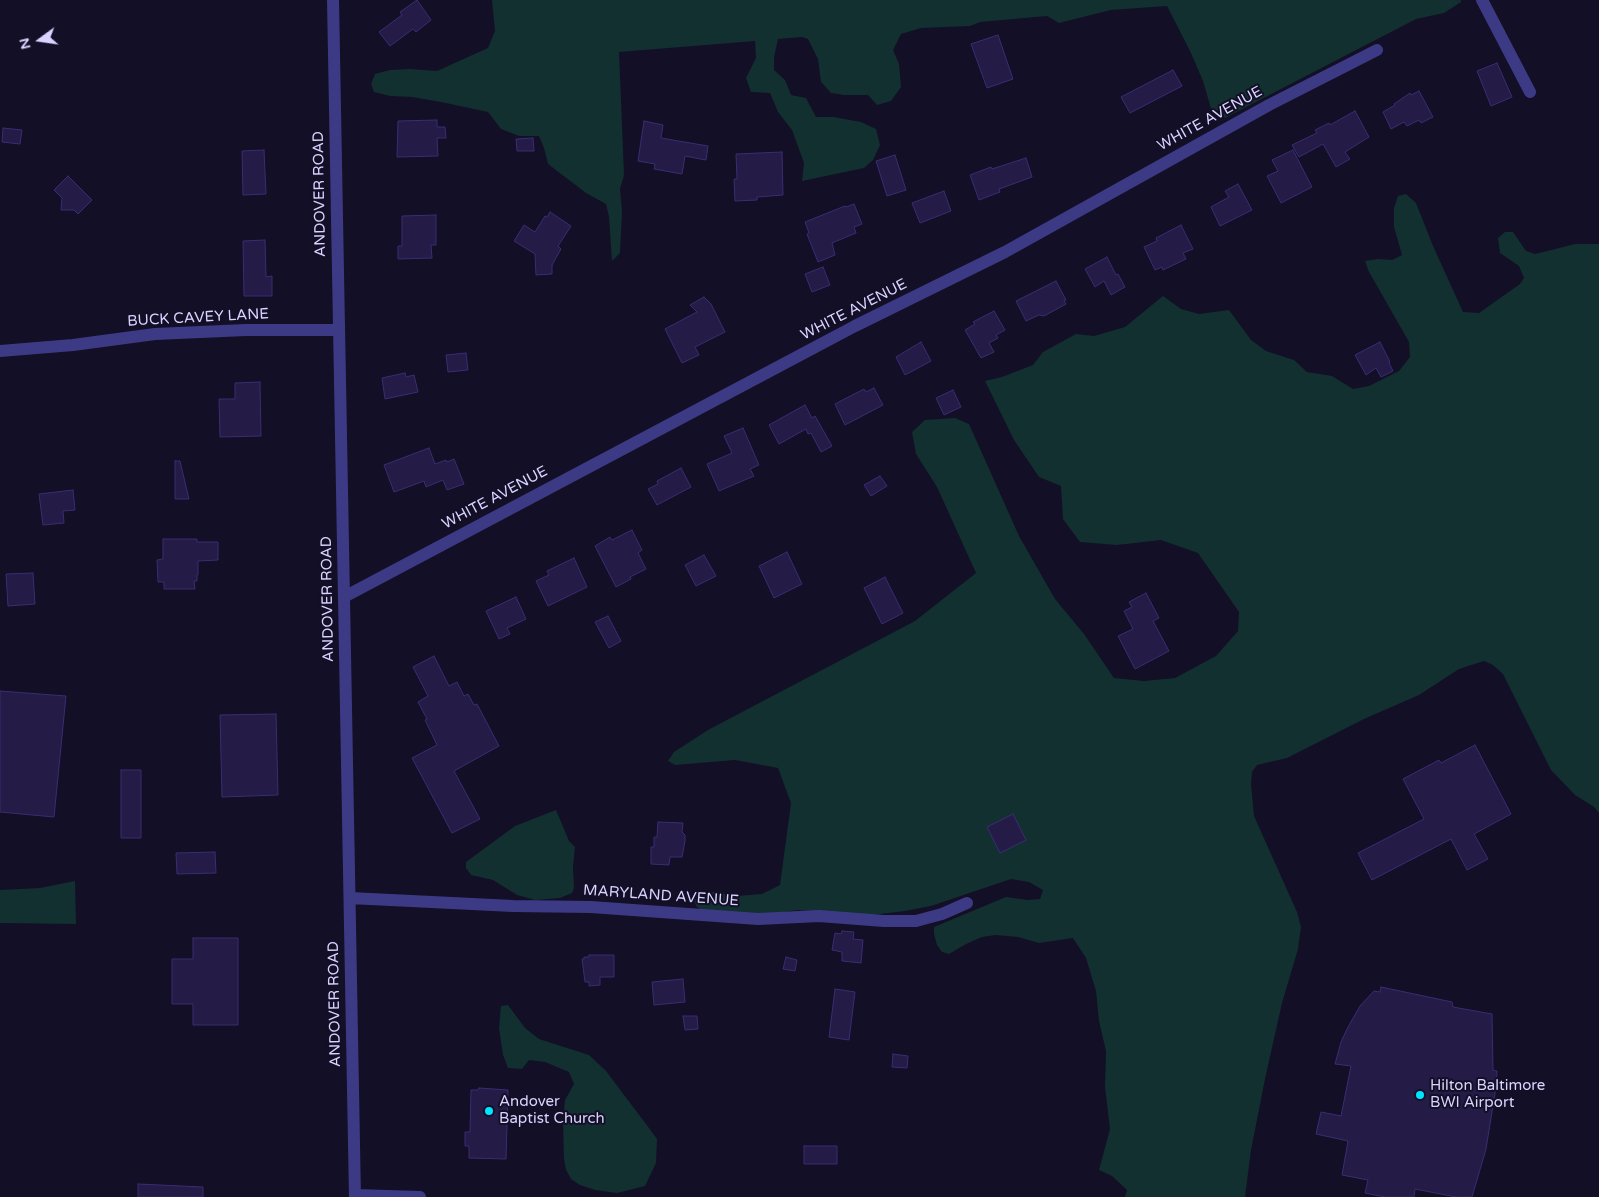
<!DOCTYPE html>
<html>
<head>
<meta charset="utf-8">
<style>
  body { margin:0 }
  #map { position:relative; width:1599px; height:1197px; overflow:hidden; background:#130f26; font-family:"Varela Round",sans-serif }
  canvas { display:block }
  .north { position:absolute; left:15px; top:15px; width:50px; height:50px; -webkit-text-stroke:4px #130f26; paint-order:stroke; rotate:256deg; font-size:14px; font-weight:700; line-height:20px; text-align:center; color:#d9d4ff }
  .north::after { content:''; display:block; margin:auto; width:18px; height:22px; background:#d9d4ff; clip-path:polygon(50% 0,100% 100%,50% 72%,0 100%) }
</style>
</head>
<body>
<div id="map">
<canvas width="1599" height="1197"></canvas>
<div class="north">N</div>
</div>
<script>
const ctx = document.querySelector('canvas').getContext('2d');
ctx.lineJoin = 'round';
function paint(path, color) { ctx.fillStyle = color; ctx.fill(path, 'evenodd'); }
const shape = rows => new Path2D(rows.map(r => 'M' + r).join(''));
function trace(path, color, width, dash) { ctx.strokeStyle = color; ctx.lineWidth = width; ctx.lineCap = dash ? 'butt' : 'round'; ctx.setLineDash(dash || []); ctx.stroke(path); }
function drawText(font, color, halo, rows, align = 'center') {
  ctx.font = font + ' "Varela Round",sans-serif'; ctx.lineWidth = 4; ctx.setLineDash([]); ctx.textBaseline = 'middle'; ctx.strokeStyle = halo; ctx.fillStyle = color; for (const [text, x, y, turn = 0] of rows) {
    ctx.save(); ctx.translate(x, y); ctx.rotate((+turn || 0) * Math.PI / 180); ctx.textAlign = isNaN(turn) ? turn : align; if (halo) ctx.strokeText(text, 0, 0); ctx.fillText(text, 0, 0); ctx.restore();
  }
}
const green = shape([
  [492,0,1461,0,1461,2,1444,13,1416,19,1225,118,1222,113,1212,112,1203,81,1191,53,1167,6,1111,10,1059,23,1047,16,980,22,970,26,921,28,901,34,893,50,899,64,901,87,891,101,877,105,868,95,844,95,831,93,821,82,818,59,808,39,802,37,778,39,774,57,774,70,785,80,791,95,806,98,816,117,834,117,861,122,876,129,880,145,873,160,864,168,802,181,804,163,792,130,778,112,770,93,751,92,746,78,756,58,755,41,619,52,624,175,620,189,622,212,620,253,612,261,609,217,606,204,586,193,548,164,544,148,539,136,519,136,501,129,488,112,441,102,412,97,390,96,374,92,371,84,375,74,390,70,410,69,437,71,488,48,495,31],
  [1406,194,1416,203,1433,246,1463,312,1479,313,1520,284,1524,278,1519,266,1500,253,1498,238,1505,232,1513,232,1526,251,1535,254,1575,244,1599,244,1599,813,1594,807,1575,795,1551,770,1503,674,1493,665,1484,661,1459,669,1419,695,1364,719,1287,758,1257,765,1252,772,1251,784,1254,816,1297,912,1301,927,1298,949,1282,1003,1265,1079,1251,1150,1245,1197,1125,1197,1127,1190,1112,1176,1099,1170,1110,1129,1105,1087,1106,1051,1099,1021,1096,991,1086,958,1073,938,1039,943,1018,937,996,935,982,937,966,944,949,954,942,952,937,945,934,934,934,927,1006,897,1028,900,1040,899,1043,890,1029,882,1011,879,931,906,905,911,872,915,798,910,769,914,707,913,697,907,694,901,701,893,715,892,737,896,762,894,780,885,791,803,778,768,735,760,675,765,668,761,674,752,708,730,915,621,976,573,937,487,916,454,912,432,925,420,955,418,969,424,1019,536,1055,599,1084,634,1114,678,1144,681,1175,678,1216,656,1238,631,1239,612,1198,553,1161,540,1117,545,1080,542,1063,519,1061,486,1039,477,1014,440,985,381,1002,377,1033,365,1043,352,1076,334,1094,336,1125,327,1163,296,1181,309,1199,314,1229,310,1251,340,1266,351,1294,360,1307,372,1332,376,1353,389,1369,386,1399,371,1410,357,1409,342,1368,270,1365,261,1378,259,1392,260,1402,255,1394,227,1394,208,1398,196],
  [556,810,569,841,575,847,573,867,574,888,572,893,560,898,535,900,517,895,493,880,471,875,466,868,466,862,515,826],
  [75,881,76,924,0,923,0,890,40,888],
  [508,1005,525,1028,539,1039,589,1055,606,1071,646,1124,657,1139,656,1163,645,1186,617,1193,595,1190,580,1185,571,1179,566,1170,564,1159,563,1123,565,1100,574,1084,569,1072,545,1062,529,1060,522,1069,508,1068,503,1055,499,1028,501,1006]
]);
const building = shape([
  [417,0,431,20,416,32,413,29,390,46,379,32,402,15,400,12,417,0],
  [998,35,1013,79,987,88,971,44,998,35],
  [1497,63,1512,97,1491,106,1477,71,1497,63],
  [1173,70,1182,86,1130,113,1121,97,1173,70],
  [1419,91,1433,117,1421,123,1419,120,1407,126,1404,122,1391,129,1383,112,1395,105,1394,104,1410,93,1411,95,1419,91],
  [1355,111,1369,137,1345,152,1350,159,1336,167,1323,144,1299,157,1292,145,1317,133,1315,130,1329,123,1330,125,1355,111],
  [437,120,437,127,445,127,446,138,437,138,438,156,397,157,398,121,437,120],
  [644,121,663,125,661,138,708,146,706,160,685,156,682,174,654,169,655,164,638,161,644,121],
  [3,128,22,130,20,144,2,142,3,128],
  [533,138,534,151,517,151,516,139,533,138],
  [264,150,266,194,243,195,242,151,264,150],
  [1293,150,1312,187,1281,203,1267,176,1278,171,1272,160,1293,150],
  [782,152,783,195,757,197,757,200,735,201,734,179,737,179,736,154,782,152],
  [895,155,906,190,887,196,876,161,895,155],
  [1026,158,1032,177,999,189,1000,192,979,200,970,175,991,167,992,169,1026,158],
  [68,176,92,200,78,214,74,210,61,210,62,198,54,190,68,176],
  [1238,184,1252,210,1220,226,1211,207,1229,197,1225,191,1238,184],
  [944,191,951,211,920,223,912,203,944,191],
  [854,204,862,224,854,227,856,233,832,243,835,255,818,262,807,234,809,233,805,222,845,206,846,207,854,204],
  [550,212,571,226,558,246,561,249,552,265,552,274,536,275,535,254,514,241,524,225,535,232,545,216,547,217,550,212],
  [436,215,436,245,431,245,432,258,398,259,398,246,402,246,402,216,436,215],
  [1181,225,1193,249,1183,253,1186,259,1163,270,1162,267,1155,270,1144,247,1157,241,1156,238,1181,225],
  [265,240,266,277,272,276,272,296,244,296,243,241,265,240],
  [1107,257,1116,275,1118,274,1125,287,1111,295,1104,281,1095,287,1085,269,1107,257],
  [823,267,830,285,812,292,805,274,823,267],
  [1056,281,1066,300,1064,301,1066,304,1044,316,1039,315,1026,321,1016,301,1056,281],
  [704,297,711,304,725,332,695,347,699,355,682,363,665,329,697,312,690,305,704,297],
  [994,311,1005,330,996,335,998,338,989,343,994,352,981,358,965,330,975,324,973,322,994,311],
  [921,342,931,361,905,375,896,357,921,342],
  [1380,342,1390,362,1389,363,1393,371,1381,377,1376,368,1366,375,1355,355,1380,342],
  [466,353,468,370,448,372,446,355,466,353],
  [405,373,406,377,414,375,418,392,385,399,382,378,405,373],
  [260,382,261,436,220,437,219,399,235,399,235,383,260,382],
  [874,388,883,405,845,425,835,404,864,389,866,392,874,388],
  [953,390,961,407,944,415,936,398,953,390],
  [805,405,812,418,815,416,832,446,821,452,811,433,808,434,806,429,779,444,769,425,805,405],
  [743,428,759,465,750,469,754,476,719,491,707,464,732,453,724,436,743,428],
  [429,448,435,464,446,460,447,462,454,459,464,484,447,490,443,480,426,487,424,481,394,492,384,465,429,448],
  [175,461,180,461,189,499,175,499,175,461],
  [681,468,691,487,657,505,648,489,658,484,657,481,681,468],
  [880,476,887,486,871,496,864,485,880,476],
  [73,490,75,510,63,511,64,523,43,525,39,494,73,490],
  [632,530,642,550,638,553,646,569,630,577,631,579,616,587,595,546,610,537,612,540,632,530],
  [163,539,197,539,197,542,218,542,218,560,198,561,198,575,197,575,197,581,194,581,195,589,164,589,164,582,158,582,157,560,163,559,163,539],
  [787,552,802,584,774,598,759,566,787,552],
  [704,555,716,576,696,586,685,565,704,555],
  [574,558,587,587,548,606,536,581,549,575,547,571,574,558],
  [33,573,35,604,8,606,6,574,33,573],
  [885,577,903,613,882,624,864,588,885,577],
  [1146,593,1159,618,1153,621,1169,651,1135,669,1118,636,1133,629,1124,611,1132,607,1129,602,1146,593],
  [516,597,526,619,507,628,510,634,499,639,486,611,516,597],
  [608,616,621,641,609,648,595,622,608,616],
  [434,656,449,686,457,682,464,696,468,694,474,705,477,704,499,746,454,771,480,819,452,833,412,758,437,745,425,720,427,719,418,702,428,696,413,667,434,656],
  [0,691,66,696,54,817,0,812,0,691],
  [276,714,278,795,222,797,220,715,276,714],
  [1475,745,1511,814,1474,834,1488,859,1467,870,1451,839,1372,880,1358,853,1424,819,1403,779,1439,760,1441,763,1475,745],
  [121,770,141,770,141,838,121,838,121,770],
  [1013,814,1026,840,1000,853,987,827,1013,814],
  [658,822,683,823,682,832,685,835,685,841,682,857,670,857,669,865,651,864,651,847,654,847,654,837,657,837,658,822],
  [215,852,216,873,177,874,176,853,215,852],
  [842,931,854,932,853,939,863,940,861,963,842,961,842,952,832,950,835,933,841,934,842,931],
  [193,938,238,938,238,1025,193,1025,193,1004,172,1004,172,959,193,959,193,938],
  [589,955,614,955,614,977,600,977,600,985,589,986,589,982,585,982,582,959,584,959,584,957,589,957,589,955],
  [786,957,797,960,795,971,783,969,786,957],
  [683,979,685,1002,654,1005,652,982,683,979],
  [1381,987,1452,1002,1453,1007,1492,1014,1493,1070,1497,1071,1496,1087,1486,1149,1472,1197,1456,1197,1415,1189,1414,1197,1385,1197,1365,1193,1368,1180,1342,1175,1348,1141,1316,1134,1321,1112,1341,1116,1351,1066,1335,1064,1341,1042,1348,1027,1360,1006,1374,991,1380,992,1381,987],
  [835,989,855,992,849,1040,829,1037,835,989],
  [683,1016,697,1016,698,1029,685,1030,683,1016],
  [893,1054,908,1056,907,1068,892,1067,893,1054],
  [479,1088,508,1090,506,1159,469,1158,469,1146,465,1146,465,1132,470,1132,471,1090,478,1090,479,1088],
  [804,1146,837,1146,837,1164,804,1164,804,1146],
  [138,1184,203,1187,203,1197,138,1197,138,1184]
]);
const minor = shape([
  [333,0,355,1197],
  [1482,0,1530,92],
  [0,351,73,345,155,334,246,330,339,330],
  [344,597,855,326,1005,252,1269,105,1377,50],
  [350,898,513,906,591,907,758,919,819,916,884,921,916,921,942,914,967,903],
  [355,1195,420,1197]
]);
const markers = [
  [1420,1095,5,"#00e5ff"],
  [489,1111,5,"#00e5ff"]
];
const streetNames = [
  ["WHITE AVENUE",1210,119,-29],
  ["ANDOVER ROAD",320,194,-91],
  ["WHITE AVENUE",854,310,-27],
  ["BUCK CAVEY LANE",198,318,-3],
  ["WHITE AVENUE",495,498,-28],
  ["ANDOVER ROAD",328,599,-91],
  ["MARYLAND AVENUE",661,896,4],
  ["ANDOVER ROAD",335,1004,-91]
];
const poiNames = [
  ["Hilton Baltimore",1430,1086],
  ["BWI Airport",1430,1103],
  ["Andover",499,1102],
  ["Baptist Church",499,1119]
];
paint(green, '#12302f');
paint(building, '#241b47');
trace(building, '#3b2d73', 1);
trace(minor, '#3d3a85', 12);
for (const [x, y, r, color] of markers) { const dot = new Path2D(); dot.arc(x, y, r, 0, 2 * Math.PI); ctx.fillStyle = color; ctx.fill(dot); trace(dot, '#130f26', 2); }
drawText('15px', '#d9d4ff', '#130f26', streetNames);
drawText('15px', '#d9d4ff', '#130f26', poiNames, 'left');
</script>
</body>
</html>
